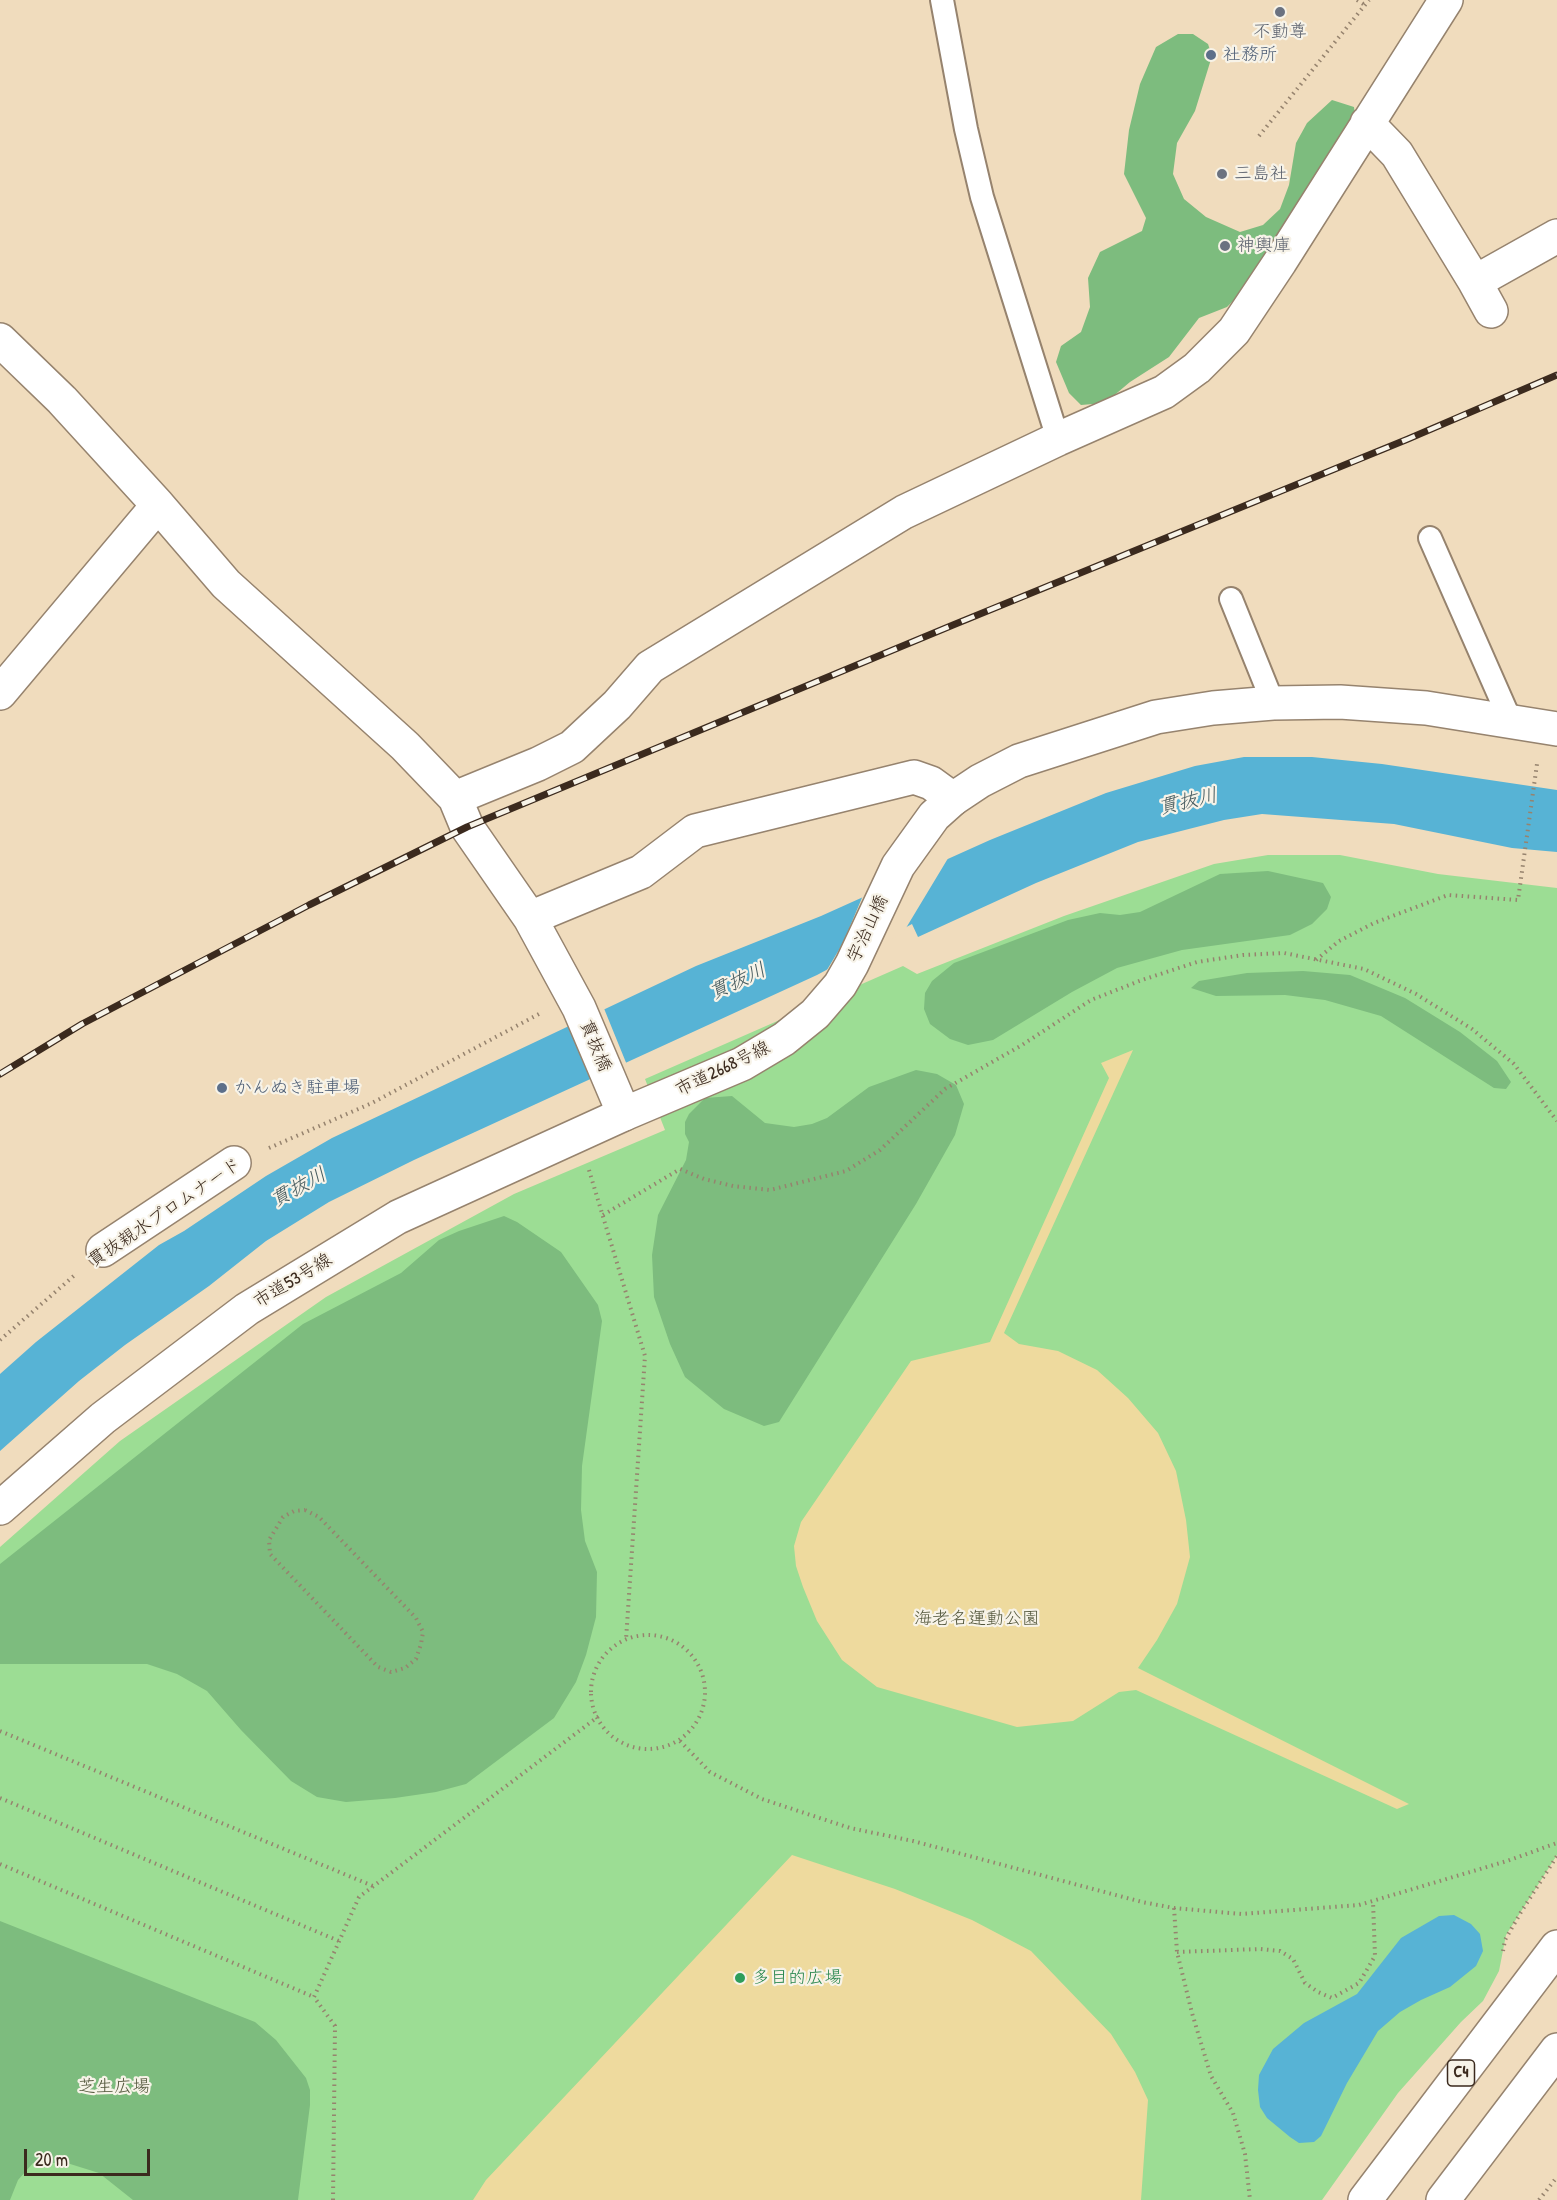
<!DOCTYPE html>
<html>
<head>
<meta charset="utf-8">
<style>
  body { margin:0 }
  #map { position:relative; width:1557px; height:2200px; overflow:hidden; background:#f0dcbd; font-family:"Patrick Hand",sans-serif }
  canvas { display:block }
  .scale { position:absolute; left:24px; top:2149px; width:126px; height:27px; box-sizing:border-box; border:3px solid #3b2a1e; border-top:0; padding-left:8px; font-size:18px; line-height:21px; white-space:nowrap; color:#3b2a1e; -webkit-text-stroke:4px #f7f3e8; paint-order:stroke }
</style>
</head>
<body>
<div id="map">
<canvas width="1557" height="2200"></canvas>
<div class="scale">20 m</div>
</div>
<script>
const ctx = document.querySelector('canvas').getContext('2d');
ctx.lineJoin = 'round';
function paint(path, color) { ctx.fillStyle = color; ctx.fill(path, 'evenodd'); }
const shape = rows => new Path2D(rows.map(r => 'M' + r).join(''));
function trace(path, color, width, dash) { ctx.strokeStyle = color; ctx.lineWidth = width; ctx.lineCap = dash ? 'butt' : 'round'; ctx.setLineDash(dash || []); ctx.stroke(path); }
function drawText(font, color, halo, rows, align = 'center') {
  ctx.font = font + ' "Patrick Hand","Klee One",sans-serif'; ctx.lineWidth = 4.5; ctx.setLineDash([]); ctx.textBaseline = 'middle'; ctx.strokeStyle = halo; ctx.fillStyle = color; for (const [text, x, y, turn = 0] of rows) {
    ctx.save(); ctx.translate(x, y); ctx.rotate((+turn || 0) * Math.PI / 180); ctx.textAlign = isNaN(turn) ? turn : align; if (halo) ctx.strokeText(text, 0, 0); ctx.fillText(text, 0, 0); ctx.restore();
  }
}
const green = shape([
  [1268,855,1340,855,1438,874,1557,888,1557,1855,1506,1935,1499,1971,1483,2001,1461,2022,1398,2093,1322,2200,0,2200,0,1547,120,1441,326,1297,514,1194,665,1130,645,1079,903,966,917,974,1064,916,1214,864]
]);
const forest = shape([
  [1178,34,1193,34,1208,44,1212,56,1195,111,1177,143,1173,174,1184,199,1206,217,1240,232,1263,225,1280,209,1289,185,1296,143,1307,123,1332,100,1354,107,1356,125,1261,273,1227,307,1199,318,1169,357,1130,382,1105,403,1081,405,1069,393,1056,362,1061,346,1081,332,1090,307,1088,278,1100,252,1142,231,1146,218,1124,174,1129,130,1140,84,1156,47],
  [1268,871,1323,883,1331,897,1327,909,1312,924,1290,935,1182,950,1117,968,1072,992,993,1040,968,1045,950,1039,930,1024,924,1009,925,993,932,981,954,963,1068,920,1100,913,1120,915,1140,912,1220,874],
  [1303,971,1350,975,1405,998,1460,1032,1497,1061,1511,1082,1506,1089,1494,1088,1381,1016,1325,1000,1285,995,1216,996,1191,988,1199,981,1247,973],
  [916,1070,937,1074,956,1085,964,1104,955,1135,916,1204,779,1422,764,1426,724,1409,685,1377,670,1344,654,1297,652,1255,658,1215,686,1160,689,1142,685,1134,685,1122,689,1114,705,1098,732,1096,765,1123,794,1127,812,1124,827,1118,869,1087],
  [504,1216,517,1222,561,1252,598,1305,602,1321,582,1466,581,1510,585,1541,597,1572,596,1617,586,1655,576,1682,554,1718,466,1784,436,1792,395,1798,346,1802,317,1797,291,1781,241,1730,207,1691,177,1674,147,1664,0,1664,0,1564,303,1324,401,1273,439,1240,459,1231],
  [0,1921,255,2022,276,2040,306,2078,310,2090,310,2105,298,2200,133,2200,99,2173,67,2163,33,2163,18,2180,10,2200,0,2200]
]);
const sand = shape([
  [1133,1050,1004,1333,1019,1344,1058,1351,1097,1370,1128,1398,1158,1433,1176,1471,1186,1520,1190,1557,1177,1604,1157,1640,1138,1668,1409,1804,1397,1809,1136,1690,1119,1692,1073,1721,1017,1727,877,1687,842,1660,817,1621,803,1587,796,1566,794,1546,801,1522,911,1361,990,1342,1109,1078,1101,1063],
  [792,1855,895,1889,972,1920,1031,1951,1111,2034,1135,2072,1148,2100,1141,2200,473,2200,486,2180]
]);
const water = shape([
  [1244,757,1312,757,1382,764,1557,790,1557,852,1512,848,1394,824,1262,814,1224,820,1138,842,1036,883,918,937,912,924,817,975,414,1160,329,1202,266,1241,209,1286,125,1345,79,1381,0,1451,0,1374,36,1342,159,1245,184,1231,266,1176,332,1138,696,966,821,916,990,840,1106,793,1195,766],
  [1454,1915,1471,1924,1480,1934,1483,1951,1476,1966,1450,1987,1421,2000,1400,2012,1378,2031,1347,2083,1321,2136,1314,2142,1299,2143,1290,2137,1267,2118,1260,2107,1258,2090,1259,2075,1273,2049,1304,2023,1357,1994,1401,1938,1439,1916]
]);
const pier = shape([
  [950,855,903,933,824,975,843,943,864,893],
  [603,1006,627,1065,592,1081,567,1023]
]);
const path = shape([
  [1357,0,1365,5],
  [1259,136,1369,0],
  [1316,960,1339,941,1374,923,1448,895,1518,900,1537,764],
  [269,1148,372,1103,539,1014],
  [589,1170,645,1356,626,1640],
  [603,1215,680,1169,704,1179,733,1186,770,1190,846,1171,880,1150,945,1089,1022,1045,1091,1000,1142,980,1197,962,1243,955,1284,953,1364,969,1416,994,1472,1029,1514,1064,1557,1121],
  [0,1340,76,1274],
  [305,1510,319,1517,416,1618,423,1632,421,1644,416,1659,405,1668,391,1672,378,1667,270,1554,269,1540,283,1517,294,1511,305,1510],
  '591 1692a57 57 0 1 1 114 0a57 57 0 1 1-114 0Z',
  [0,1731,373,1886],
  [680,1741,710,1772,762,1799,850,1828,913,1841,1142,1902,1174,1908,1241,1914,1359,1905,1507,1861,1557,1843],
  [0,1798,339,1941],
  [0,1864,314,1997],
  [1174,1908,1177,1952,1192,2013,1211,2076,1233,2113,1245,2154,1250,2200],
  [1503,1951,1505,1940,1521,1912,1557,1856],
  [1177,1952,1260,1949,1280,1951,1293,1959,1305,1983,1318,1992,1332,1998,1359,1983,1375,1956,1373,1901],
  [333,2200,335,2026,314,1997,359,1897,599,1716],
  [1539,2200,1557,2177]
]);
const service = shape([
  [942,0,966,129,982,197,1058,439],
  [1430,538,1511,722],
  [1231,599,1273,703]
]);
const pedestrian = shape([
  [103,1250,234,1163]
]);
const minor = shape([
  [1367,123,1397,154,1475,282,1557,236],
  [1475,282,1491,311],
  [0,340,62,400,158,505,226,584,405,746,455,798,467,827,530,918,579,1008,624,1114],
  [0,693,158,505],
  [455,798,538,764,572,747,617,705,650,667,904,512,1058,439,1164,392,1197,368,1234,331,1280,262,1446,0],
  [530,918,641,872,695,831,914,777,931,783,953,799,980,781,1019,761,1156,717,1213,708,1273,703,1340,702,1426,708,1557,729]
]);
const tertiary = shape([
  [0,1508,103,1418,247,1309,398,1217,624,1114,742,1064,784,1039,815,1014,840,985,852,964,898,866,934,816,953,799]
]);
const motorway = shape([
  [1365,2200,1557,1947],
  [1443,2200,1557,2050]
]);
const rail = shape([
  [0,1074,82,1024,309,905,467,827,953,625,1408,439,1557,375]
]);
const markers = [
  [1280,12,6,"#6b7280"],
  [1211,55,6,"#5c6f8a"],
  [1222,174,6,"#6b7280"],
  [1225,246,6,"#6b7280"],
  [222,1088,6,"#5c6f8a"],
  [740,1978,6,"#2e9e5b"]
];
const shields = [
  [1461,2073,27]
];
const shieldNames = [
  ["C4",1461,2073]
];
const worshipNames = [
  ["不動尊",1280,32,"center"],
  ["三島社",1234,174],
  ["神輿庫",1237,246]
];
const serviceNames = [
  ["社務所",1223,55],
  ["かんぬき駐車場",234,1088]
];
const streetNames = [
  ["宇治山橋",868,929,-65],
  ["貫抜橋",595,1046,67],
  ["市道2668号線",723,1069,-26],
  ["貫抜親水プロムナード",165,1213,-34],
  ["市道53号線",293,1281,-31]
];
const parkNames = [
  ["海老名運動公園",977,1619],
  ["芝生広場",114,2087]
];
const leisureNames = [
  ["多目的広場",752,1978]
];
const waterNames = [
  ["貫抜川",1188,802,-13],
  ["貫抜川",738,982,-25],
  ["貫抜川",299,1188,-29]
];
paint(green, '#9cdd94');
paint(forest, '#7dbc7e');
paint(sand, '#eeda9e');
paint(water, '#57b3d5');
paint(pier, '#f0dcbd');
trace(service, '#96836e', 26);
trace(pedestrian, '#96836e', 36);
trace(minor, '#96836e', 36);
trace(tertiary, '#96836e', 36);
trace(motorway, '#96836e', 36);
trace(path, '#96836e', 4, [1.5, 4.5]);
trace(service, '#fff', 22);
trace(pedestrian, '#fff', 33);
trace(minor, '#fff', 33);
trace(tertiary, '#fff', 33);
trace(motorway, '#fff', 33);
trace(rail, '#3b2a1e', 7);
trace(rail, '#f7f3e8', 4.5, [14]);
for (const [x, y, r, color] of markers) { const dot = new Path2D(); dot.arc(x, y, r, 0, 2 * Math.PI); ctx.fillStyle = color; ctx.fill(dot); trace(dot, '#f7f3e8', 2); }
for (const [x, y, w] of shields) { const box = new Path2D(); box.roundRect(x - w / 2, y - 13, w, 26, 4.5); ctx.fillStyle = '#f7f3e8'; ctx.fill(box); trace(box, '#3b2a1e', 1.5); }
drawText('bold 16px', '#3b2a1e', null, shieldNames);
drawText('18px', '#5b616d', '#f7f3e8', worshipNames, 'left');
drawText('18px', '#4e5e75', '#f7f3e8', serviceNames, 'left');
drawText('18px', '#3b2a1e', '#f7f3e8', streetNames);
drawText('18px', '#53573c', '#f7f3e8', parkNames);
drawText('18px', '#27864d', '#f7f3e8', leisureNames, 'left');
drawText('italic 20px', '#455a5e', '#f7f3e8', waterNames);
</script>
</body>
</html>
